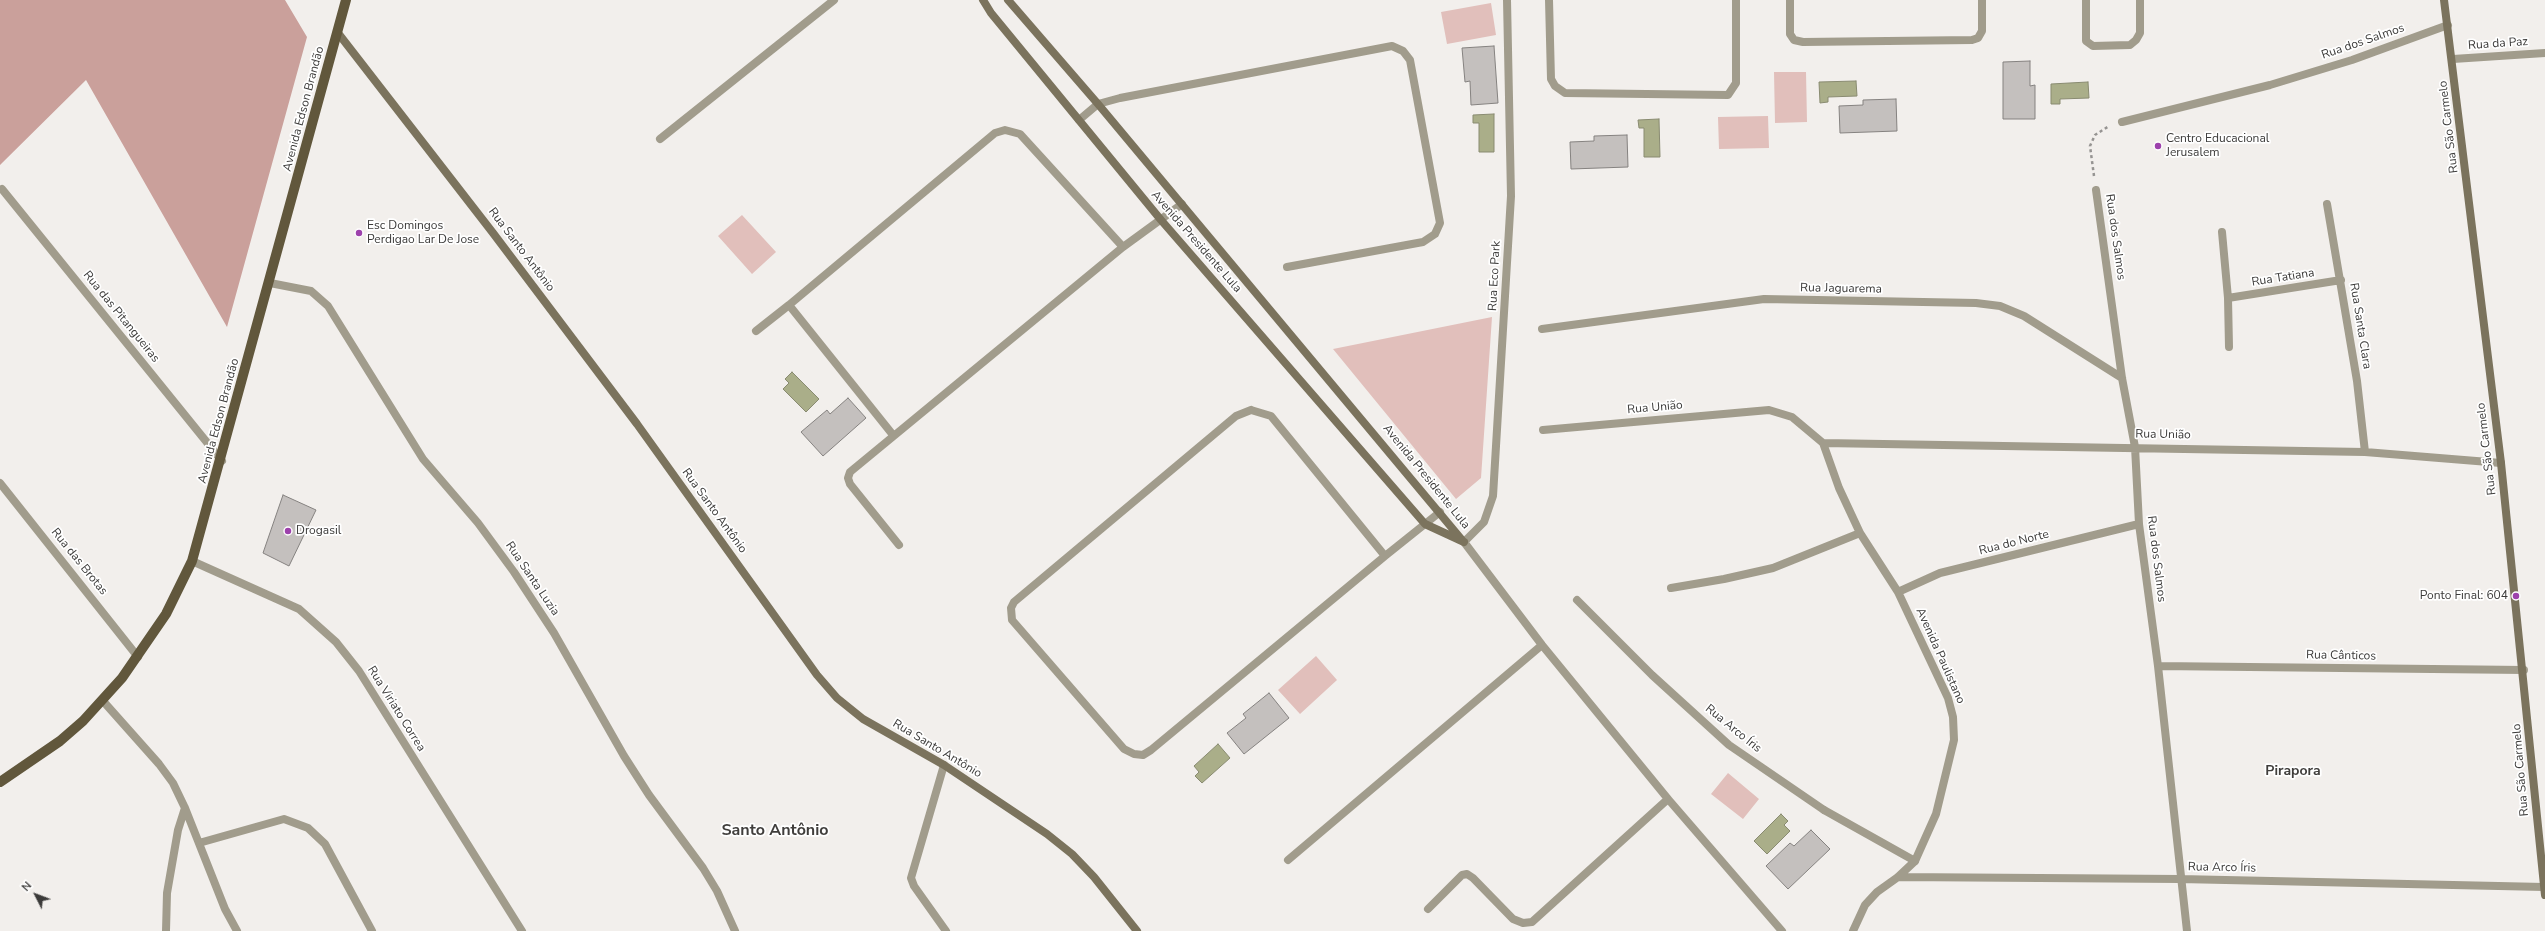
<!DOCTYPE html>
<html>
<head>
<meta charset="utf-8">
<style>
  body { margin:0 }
  #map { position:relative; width:2545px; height:931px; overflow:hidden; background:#f2efec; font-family:"Nunito Sans",sans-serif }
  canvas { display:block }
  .north { position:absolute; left:16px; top:875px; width:40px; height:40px; -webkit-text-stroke:3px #fff; paint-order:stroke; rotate:312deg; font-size:11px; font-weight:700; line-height:16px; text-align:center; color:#3b3a39 }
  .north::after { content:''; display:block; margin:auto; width:14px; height:18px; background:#3b3a39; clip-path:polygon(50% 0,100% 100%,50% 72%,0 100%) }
</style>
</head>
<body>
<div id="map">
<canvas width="2545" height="931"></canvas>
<div class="north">N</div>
</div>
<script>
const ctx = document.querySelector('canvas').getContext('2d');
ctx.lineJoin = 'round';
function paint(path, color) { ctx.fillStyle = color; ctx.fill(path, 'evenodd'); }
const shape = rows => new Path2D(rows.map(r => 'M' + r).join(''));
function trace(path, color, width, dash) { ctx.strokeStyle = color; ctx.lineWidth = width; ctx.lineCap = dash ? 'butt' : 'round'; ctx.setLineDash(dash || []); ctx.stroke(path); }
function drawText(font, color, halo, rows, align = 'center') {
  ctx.font = font + ' "Nunito Sans",sans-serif'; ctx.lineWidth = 3.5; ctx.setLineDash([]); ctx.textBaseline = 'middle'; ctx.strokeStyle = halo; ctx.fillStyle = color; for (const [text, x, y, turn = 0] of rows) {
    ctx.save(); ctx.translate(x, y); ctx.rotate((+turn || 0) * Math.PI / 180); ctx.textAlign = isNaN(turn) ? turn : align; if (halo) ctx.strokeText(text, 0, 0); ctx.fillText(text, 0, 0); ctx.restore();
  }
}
const green = shape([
  [1491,3,1496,35,1447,44,1441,12],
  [1774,72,1806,72,1807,122,1775,123],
  [1768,116,1769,148,1719,149,1718,117],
  [742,215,776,252,752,274,718,236],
  [1492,317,1481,478,1456,499,1333,349],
  [1316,656,1337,680,1300,714,1278,690],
  [1728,773,1759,799,1743,819,1711,794]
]);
const forest = shape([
  [0,0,285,0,307,37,227,327,86,80,0,165]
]);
const water = shape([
  [1856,81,1857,96,1828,97,1828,102,1820,103,1819,82,1856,81],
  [2088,82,2089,98,2060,99,2060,104,2051,104,2051,84,2088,82],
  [1494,114,1494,152,1479,152,1479,123,1473,123,1473,115,1494,114],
  [1659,119,1660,157,1644,157,1644,128,1639,128,1638,120,1659,119],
  [792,372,819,399,806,412,783,389,789,383,785,379,792,372],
  [1218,744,1230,758,1202,783,1195,776,1199,772,1194,766,1218,744],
  [1781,814,1788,821,1784,825,1790,831,1767,854,1754,841,1781,814]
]);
const building = shape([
  [1494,46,1498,103,1471,105,1470,81,1465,82,1462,48,1494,46],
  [2030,61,2030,86,2035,85,2035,119,2003,119,2003,62,2030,61],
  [1896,99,1897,131,1840,133,1839,106,1863,105,1863,100,1896,99],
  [1627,135,1628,167,1571,169,1570,142,1594,141,1594,136,1627,135],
  [848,398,866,418,823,456,801,432,827,410,830,414,848,398],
  [283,495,316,510,289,566,263,553,283,495],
  [1269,693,1289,718,1244,754,1227,733,1246,718,1243,714,1269,693],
  [1811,830,1830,849,1788,889,1766,866,1790,843,1794,846,1811,830]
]);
const path = shape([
  [2094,176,2090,146,2095,135,2109,126]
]);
const lane = shape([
  [1824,810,1915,861]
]);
const street = shape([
  [1507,0,1511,196,1493,496,1484,522,1464,542,1542,645,1668,799,1782,931],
  [1549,0,1551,79,1555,86,1565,93,1728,95,1736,83,1736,0],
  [1790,0,1790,34,1794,40,1803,42,1972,40,1978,38,1982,31,1982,0],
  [2086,0,2086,41,2093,46,2130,45,2136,40,2140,33,2140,0],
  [2453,59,2545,53],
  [1079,120,1098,104,1120,98,1392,46,1403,51,1410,60,1440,223,1435,234,1423,242,1287,267],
  [2122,122,2270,85,2352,60,2448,25],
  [660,139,834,0],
  [2,189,222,461],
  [2096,190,2122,378,2135,447,2139,524,2158,666,2187,931],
  [2327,204,2357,381,2365,452],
  [2222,232,2228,298,2229,347],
  [270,283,311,291,328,306,423,459,478,523,514,572,554,633,624,756,649,795,703,868,717,891,735,931],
  [2228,298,2341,280],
  [789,305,893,435],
  [1542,329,1764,299,1976,303,2000,306,2024,316,2122,378],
  [756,331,789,305,995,133,1005,130,1020,134,1123,247],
  [1251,410,1271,416,1385,556,1151,750,1143,755,1134,754,1124,749,1012,620,1011,608,1014,602,1236,416,1251,410],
  [1543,430,1769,410,1792,417,1823,443,1839,488,1860,533,1898,592,1948,698,1953,717,1954,740,1936,814,1915,861,1898,877,1877,892,1865,905,1853,931],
  [1823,443,2365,452,2501,463],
  [0,483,138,657],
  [899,545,850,484,848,478,850,472,1123,247,1182,204],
  [1385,556,1440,512],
  [192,561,299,609,336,642,359,671,522,931],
  [1671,588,1724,579,1773,568,1860,533],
  [1898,592,1940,573,2139,524],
  [1577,600,1652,675,1729,745,1824,810],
  [2158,666,2524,670],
  [103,701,159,764,173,783,185,808,225,909,237,931],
  [944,765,911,878,914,886,946,931],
  [199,843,284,819,308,828,325,844,372,931],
  [1288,860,1542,645],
  [1898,877,2180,879,2544,887],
  [1428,909,1462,875,1467,874,1473,878,1513,919,1523,923,1532,922,1668,799],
  [166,931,167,893,178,830,185,808]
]);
const secondary = shape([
  [983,0,991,13,1161,220,1425,524,1464,542],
  [1008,0,1098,104,1462,540],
  [2444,0,2501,463,2545,895],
  [338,33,493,233,637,424,817,675,837,698,863,719,944,765,1047,834,1072,854,1094,877,1137,931]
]);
const primary = shape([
  [0,782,60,741,83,721,122,678,166,614,192,561,346,0]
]);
const markers = [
  [2158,146,4,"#9d41ac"],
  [359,233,4,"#9d41ac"],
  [288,531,4,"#9d41ac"],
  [2516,596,4,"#9d41ac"]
];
const streetNames = [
  ["Rua dos Salmos",2363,42,-19],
  ["Rua da Paz",2498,44,-4],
  ["Avenida Edson Brandão",304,109,-75],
  ["Rua São Carmelo",2449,127,-97],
  ["Rua dos Salmos",2115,237,82],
  ["Avenida Presidente Lula",1196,242,49],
  ["Rua Santo Antônio",521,250,53],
  ["Rua Eco Park",1495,276,-87],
  ["Rua Tatiana",2283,278,-9],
  ["Rua Jaguarema",1841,289,1],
  ["Rua das Pitangueiras",121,317,51],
  ["Rua Santa Clara",2360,326,81],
  ["Rua União",1655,408,-5],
  ["Avenida Edson Brandão",219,421,-75],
  ["Rua União",2163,435,1],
  ["Rua São Carmelo",2487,449,-97],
  ["Avenida Presidente Lula",1426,477,51],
  ["Rua Santo Antônio",714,511,54],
  ["Rua do Norte",2014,543,-14],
  ["Rua dos Salmos",2156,559,83],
  ["Rua das Brotas",79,562,51],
  ["Rua Santa Luzia",532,579,56],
  ["Avenida Paulistano",1940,656,66],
  ["Rua Cânticos",2341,656,1],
  ["Rua Viriato Correa",396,709,58],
  ["Rua Arco Íris",1733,729,39],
  ["Rua Santo Antônio",937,749,31],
  ["Rua São Carmelo",2521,770,-95],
  ["Rua Arco Íris",2222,868,1]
];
const poiNames = [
  ["Centro Educacional",2166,139],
  ["Jerusalem",2166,153],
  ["Esc Domingos",367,226],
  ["Perdigao Lar De Jose",367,240],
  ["Drogasil",296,531],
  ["Ponto Final: 604",2508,596,"right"]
];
const quarterNames = [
  ["Pirapora",2293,772]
];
const districtNames = [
  ["Santo Antônio",775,831]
];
paint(green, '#e1bfbb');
paint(forest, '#caa09b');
paint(water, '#aaae89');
trace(water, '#898b71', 1);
paint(building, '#c4c0be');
trace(building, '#858280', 1);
trace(path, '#969492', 2.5, [3, 3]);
trace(lane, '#a19c8c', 8);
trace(street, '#a19c8c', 8);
trace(secondary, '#7b735d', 8);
trace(primary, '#61573c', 10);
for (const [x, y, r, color] of markers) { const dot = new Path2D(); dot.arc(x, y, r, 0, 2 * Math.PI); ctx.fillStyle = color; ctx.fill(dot); trace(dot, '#fff', 1.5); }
drawText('12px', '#3b3a39', '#fff', streetNames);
drawText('12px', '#3b3a39', '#fff', poiNames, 'left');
drawText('bold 14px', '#403e3c', '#fff', quarterNames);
drawText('bold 16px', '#403e3c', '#fff', districtNames);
</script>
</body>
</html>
